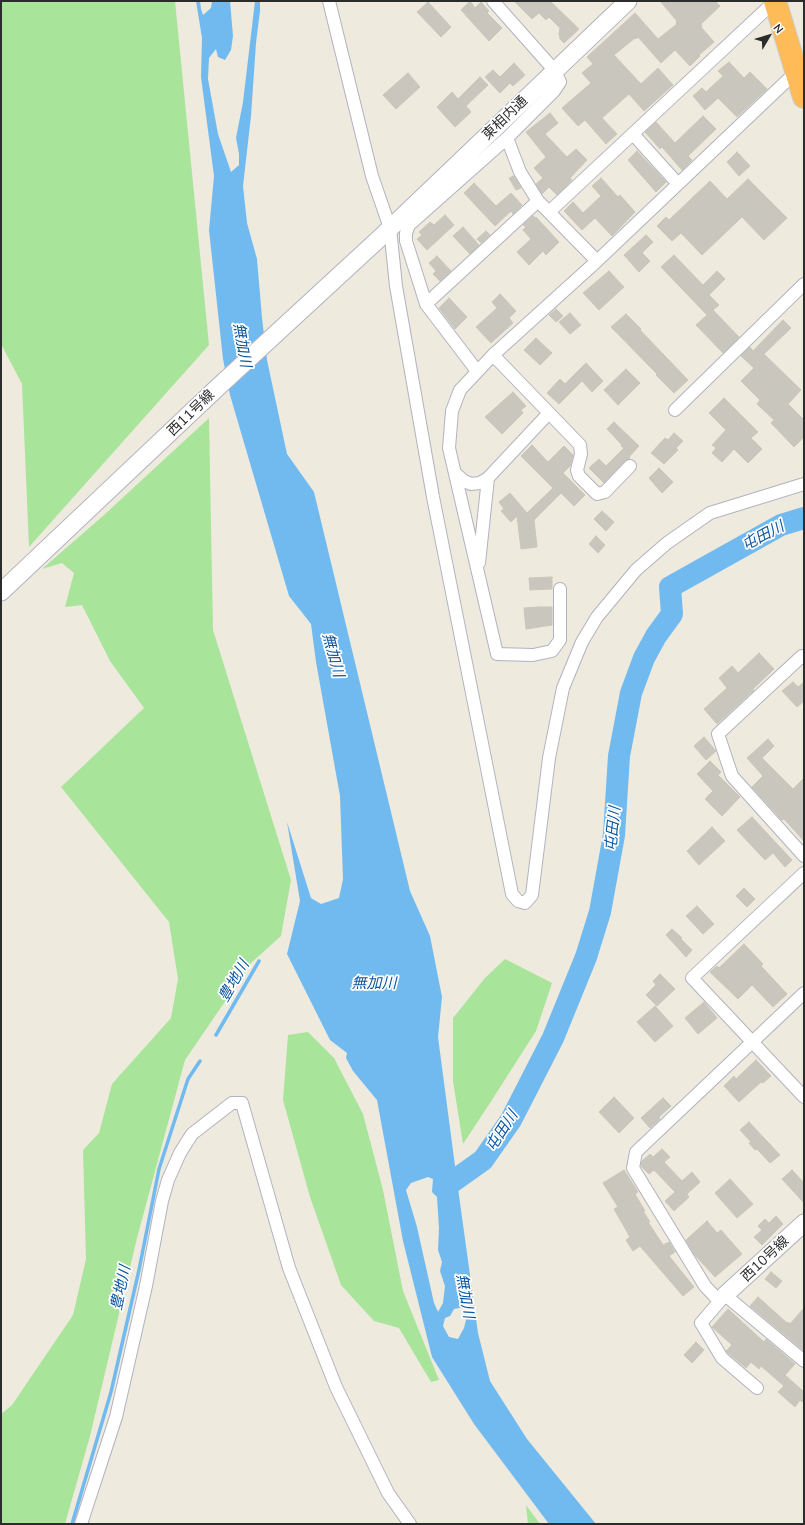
<!DOCTYPE html>
<html>
<head>
<meta charset="utf-8">
<style>
  body { margin:0 }
  #map { position:relative; width:805px; height:1525px; overflow:hidden; background:#eeeade; font-family:Mulish,sans-serif }
  canvas { display:block }
  .frame { position:absolute; inset:0; border:2px solid #2c2c2c; pointer-events:none }
  .north { position:absolute; left:749px; top:16px; width:40px; height:40px; -webkit-text-stroke:3px #fff; paint-order:stroke; rotate:52deg; font-size:11px; font-weight:700; line-height:16px; text-align:center; color:#2c2c2c }
  .north::after { content:''; display:block; margin:auto; width:14px; height:18px; background:#2c2c2c; clip-path:polygon(50% 0,100% 100%,50% 72%,0 100%) }
</style>
</head>
<body>
<div id="map">
<canvas width="805" height="1525"></canvas>
<div class="frame"></div>
<div class="north">N</div>
</div>
<script>
const ctx = document.querySelector('canvas').getContext('2d');
ctx.lineJoin = 'round';
function paint(path, color) { ctx.fillStyle = color; ctx.fill(path, 'evenodd'); }
const shape = rows => new Path2D(rows.map(r => 'M' + r).join(''));
function trace(path, color, width, dash) { ctx.strokeStyle = color; ctx.lineWidth = width; ctx.lineCap = dash ? 'butt' : 'round'; ctx.setLineDash(dash || []); ctx.stroke(path); }
function drawText(font, color, halo, rows, align = 'center') {
  ctx.font = font + ' Mulish,"Noto Sans JP",sans-serif'; ctx.lineWidth = 3.5; ctx.setLineDash([]); ctx.textBaseline = 'middle'; ctx.strokeStyle = halo; ctx.fillStyle = color; for (const [text, x, y, turn = 0] of rows) {
    ctx.save(); ctx.translate(x, y); ctx.rotate((+turn || 0) * Math.PI / 180); ctx.textAlign = isNaN(turn) ? turn : align; if (halo) ctx.strokeText(text, 0, 0); ctx.fillText(text, 0, 0); ctx.restore();
  }
}
const green = shape([
  [1,1,175,1,209,345,29,547,22,384,1,344],
  [209,418,213,630,291,880,281,936,252,962,185,1060,137,1238,90,1436,65,1524,1,1524,1,1414,12,1405,73,1315,86,1259,83,1150,99,1133,112,1084,171,1018,178,979,169,922,61,787,144,708,110,661,82,605,65,607,74,573,62,563,42,569,104,515],
  [505,959,552,983,536,1031,490,1103,463,1144,453,1081,453,1018,485,978],
  [308,1032,334,1058,363,1114,383,1190,403,1291,439,1380,431,1382,399,1328,374,1321,341,1285,310,1197,283,1100,288,1035],
  [526,1505,540,1524,528,1524]
]);
const water = shape([
  [196,1,200,1,201,9,203,15,211,8,212,1,230,1,233,36,231,50,225,60,218,57,216,49,209,58,208,79,218,134,231,172,239,165,239,154,236,138,243,102,255,1,260,1,260,11,256,43,251,116,243,186,247,223,257,259,262,318,267,360,287,454,314,492,410,891,430,936,442,997,438,1037,457,1181,478,1333,490,1381,527,1439,596,1524,549,1524,474,1424,432,1357,403,1241,377,1100,353,1071,346,1058,347,1053,330,1040,287,954,300,901,287,822,311,898,321,904,339,898,343,879,340,796,316,662,311,624,289,596,230,395,223,359,209,230,214,176,201,77,202,38],
  [428,1177,433,1179,432,1192,437,1197,439,1228,438,1250,442,1262,440,1271,445,1286,443,1303,438,1312,434,1303,417,1227,406,1190,411,1183],
  [464,1307,466,1320,464,1328,458,1339,449,1337,443,1326,445,1318,450,1316,454,1309]
]);
const stream = shape([
  [216,1035,259,961],
  [72,1524,111,1392,139,1270,159,1169,188,1079,200,1061]
]);
const river = shape([
  [445,1187,483,1160,511,1120,553,1038,586,957,600,912,614,835,619,756,631,693,644,658,656,636,672,614,670,587,781,525,804,518]
]);
const building = shape([
  [470,1,475,8,481,2,489,11,487,13,502,28,489,41,461,10,470,1],
  [514,1,550,1,579,29,564,43,560,39,559,34,560,28,549,17,546,20,539,13,532,19,514,1],
  [660,1,715,1,720,6,701,24,702,26,701,27,714,42,699,55,700,56,690,66,675,50,661,63,638,37,636,39,635,38,614,55,641,84,658,68,673,85,644,111,629,94,602,118,617,134,606,144,585,120,578,126,562,108,591,83,582,73,593,64,587,57,635,13,658,39,677,24,676,22,677,21,660,1],
  [428,2,451,27,441,37,417,12,428,2],
  [729,62,744,78,750,72,767,89,737,117,718,98,705,110,693,96,702,88,706,92,723,76,718,71,729,62],
  [514,63,525,75,513,86,510,83,500,93,485,77,493,70,500,77,514,63],
  [408,73,420,87,396,109,383,95,408,73],
  [480,77,488,85,466,106,471,112,455,127,437,107,452,92,458,99,480,77],
  [550,113,558,123,545,134,567,157,576,149,587,160,570,178,572,180,557,195,549,187,542,194,536,184,543,178,534,168,546,157,526,132,550,113],
  [703,116,716,129,688,156,692,160,682,170,662,147,660,149,645,132,656,122,675,143,703,116],
  [637,151,666,182,656,192,628,160,637,151],
  [737,152,750,166,739,176,727,162,737,152],
  [514,176,521,188,516,190,509,178,514,176],
  [601,178,618,197,620,195,635,212,612,236,595,218,582,230,564,211,573,202,583,213,601,196,592,186,601,178],
  [748,179,787,218,764,240,742,217,702,255,681,233,672,241,657,226,666,217,669,220,710,181,727,199,748,179],
  [474,183,496,206,511,193,522,205,513,214,511,211,495,226,464,193,474,183],
  [445,215,454,225,427,250,417,239,422,235,419,232,430,222,434,225,445,215],
  [533,216,535,218,536,217,559,242,546,255,543,251,529,265,517,252,531,239,523,230,526,227,523,225,533,216],
  [463,227,479,245,470,254,453,236,463,227],
  [486,231,490,235,481,243,477,239,486,231],
  [646,235,653,242,642,253,650,261,639,272,624,255,646,235],
  [674,255,703,285,717,271,725,279,709,295,719,305,713,310,739,337,723,353,696,325,707,315,661,267,674,255],
  [437,256,451,271,440,281,433,274,436,271,429,263,437,256],
  [609,271,624,287,599,310,583,293,609,271],
  [500,294,516,311,509,318,513,323,491,343,476,327,497,308,492,302,500,294],
  [449,298,467,317,455,329,439,308,449,298],
  [556,309,563,316,556,322,549,315,556,309],
  [570,313,581,325,570,334,559,322,570,313],
  [626,314,641,329,640,330,688,380,674,393,656,375,657,374,611,327,626,314],
  [783,320,791,328,764,354,801,390,788,404,804,420,804,437,794,447,771,423,774,420,757,404,760,400,741,381,754,368,741,356,750,347,753,351,783,320],
  [536,338,552,353,540,365,524,350,536,338],
  [586,363,603,381,592,392,582,381,559,404,547,393,560,379,565,384,586,363],
  [626,369,640,383,618,405,604,390,626,369],
  [513,392,526,406,521,410,523,413,502,434,485,417,513,392],
  [724,398,758,432,751,438,762,449,748,463,734,449,722,462,712,453,716,448,712,445,726,430,709,413,724,398],
  [614,422,639,446,629,457,630,458,625,461,604,483,589,468,599,459,606,466,624,448,621,446,622,445,607,429,614,422],
  [674,433,683,441,676,448,678,450,664,464,651,453,665,438,668,440,674,433],
  [532,445,548,462,564,446,573,455,570,466,563,473,585,495,574,506,561,493,534,520,537,547,521,549,517,516,511,522,501,511,504,509,499,502,510,493,527,513,553,488,521,456,532,445],
  [659,468,673,482,662,493,649,478,659,468],
  [602,511,614,522,606,531,594,519,602,511],
  [596,536,605,545,598,553,589,544,596,536],
  [552,577,552,589,530,590,529,578,552,577],
  [539,607,552,607,552,625,526,629,524,608,539,607],
  [759,653,774,669,753,689,754,690,717,724,704,709,727,688,719,678,732,666,738,673,759,653],
  [793,682,798,687,804,682,804,701,797,707,782,691,793,682],
  [704,737,716,751,706,760,694,746,704,737],
  [768,739,774,746,762,758,793,789,804,778,804,841,784,819,782,820,752,787,763,776,747,758,768,739],
  [710,761,721,772,718,775,740,797,722,816,705,799,713,791,697,774,710,761],
  [752,817,792,860,785,867,773,853,765,860,737,830,752,817],
  [712,827,725,841,699,865,687,851,712,827],
  [744,888,755,899,747,907,736,896,744,888],
  [697,906,714,924,703,934,686,916,697,906],
  [672,929,682,938,681,939,692,950,686,957,666,935,672,929],
  [744,944,763,964,761,966,787,994,773,1007,752,985,738,999,710,972,717,966,719,968,744,944],
  [660,974,675,989,657,1006,646,995,656,985,653,981,660,974],
  [704,1002,717,1018,698,1034,685,1018,704,1002],
  [655,1006,673,1026,655,1042,637,1022,655,1006],
  [756,1060,771,1076,763,1083,761,1082,739,1102,724,1086,734,1076,736,1079,756,1060],
  [614,1097,634,1118,619,1133,599,1112,614,1097],
  [663,1098,671,1106,659,1117,660,1119,650,1128,641,1118,663,1098],
  [749,1122,780,1155,770,1163,757,1149,755,1150,749,1143,751,1142,740,1130,749,1122],
  [662,1149,670,1157,664,1162,682,1181,692,1172,700,1182,687,1194,689,1197,674,1211,665,1201,675,1192,654,1170,649,1174,641,1166,642,1161,650,1154,653,1157,662,1149],
  [624,1170,638,1192,635,1194,645,1211,643,1211,650,1222,648,1222,663,1245,669,1242,675,1252,669,1256,694,1287,683,1296,640,1246,633,1251,626,1240,630,1237,614,1209,618,1207,603,1183,624,1170],
  [792,1170,804,1183,804,1203,782,1179,792,1170],
  [730,1179,753,1204,737,1218,715,1193,730,1179],
  [776,1216,783,1224,762,1245,754,1237,762,1230,758,1226,765,1219,769,1223,776,1216],
  [707,1221,717,1233,721,1230,742,1254,715,1277,694,1254,686,1240,707,1221],
  [771,1272,782,1281,776,1288,765,1279,771,1272],
  [758,1297,787,1323,788,1322,790,1324,804,1308,804,1351,750,1306,758,1297],
  [728,1309,764,1342,766,1339,795,1364,785,1375,804,1392,804,1400,802,1402,800,1400,795,1407,778,1392,784,1386,761,1366,759,1369,751,1362,746,1368,728,1353,726,1351,732,1345,712,1327,728,1309],
  [696,1342,704,1350,692,1363,684,1355,696,1342]
]);
const street = shape([
  [329,1,372,176,390,228,396,286,433,497,512,894,518,901,525,903,532,895,549,758,563,688,582,642,597,617,636,570,667,543,710,513,804,484],
  [633,134,678,184],
  [507,138,520,172,538,201,597,261],
  [549,212,775,1],
  [426,304,538,201],
  [493,355,580,445,581,454,577,470,579,476,597,494,605,492,630,466],
  [477,371,426,304,406,241,406,233,409,225,507,138,554,91,560,82,555,71,493,1],
  [675,410,804,284],
  [455,473,464,481,471,484,480,483,488,478],
  [479,563,488,478,549,413],
  [560,589,560,640,552,651,533,655,497,654,449,448,452,411,460,390,493,355,597,261,796,72],
  [802,656,718,734,732,776,804,856],
  [804,873,692,978,804,1097],
  [719,1301,705,1286,633,1168,636,1152,804,993],
  [757,1388,722,1358,701,1323,725,1295,804,1361],
  [81,1524,116,1417,146,1286,162,1201,168,1180,180,1153,192,1134,232,1103,242,1103,289,1268,336,1387,388,1493,410,1524]
]);
const secondary = shape([
  [1,592,217,388,382,236,628,1],
  [725,1295,804,1223]
]);
const highway = shape([
  [775,1,804,97]
]);
const streetNames = [
  ["東相内通",505,118,-44],
  ["西11号線",191,413,-44],
  ["西10号線",765,1259,-43]
];
const waterNames = [
  ["無加川",242,345,80],
  ["屯田川",763,536,-28],
  ["無加川",333,655,75],
  ["屯田川",613,829,-84],
  ["豊地川",234,981,-60],
  ["無加川",374,983],
  ["屯田川",502,1131,-57],
  ["豊地川",121,1288,-78],
  ["無加川",465,1296,80]
];
paint(green, '#a8e59a');
paint(water, '#71baf0');
trace(stream, '#71baf0', 3.5);
trace(river, '#71baf0', 22);
paint(building, '#c9c6be');
trace(building, '#c9c6b8', 1);
trace(street, '#b2b2c0', 14);
trace(secondary, '#b2b2c0', 19);
trace(highway, '#ccc', 24);
trace(street, '#fff', 12);
trace(secondary, '#fff', 17);
trace(highway, '#ffbb58', 22);
drawText('14px', '#2c2c2c', '#fff', streetNames);
drawText('italic 15px', '#0c56a0', '#fff', waterNames);
</script>
</body>
</html>
